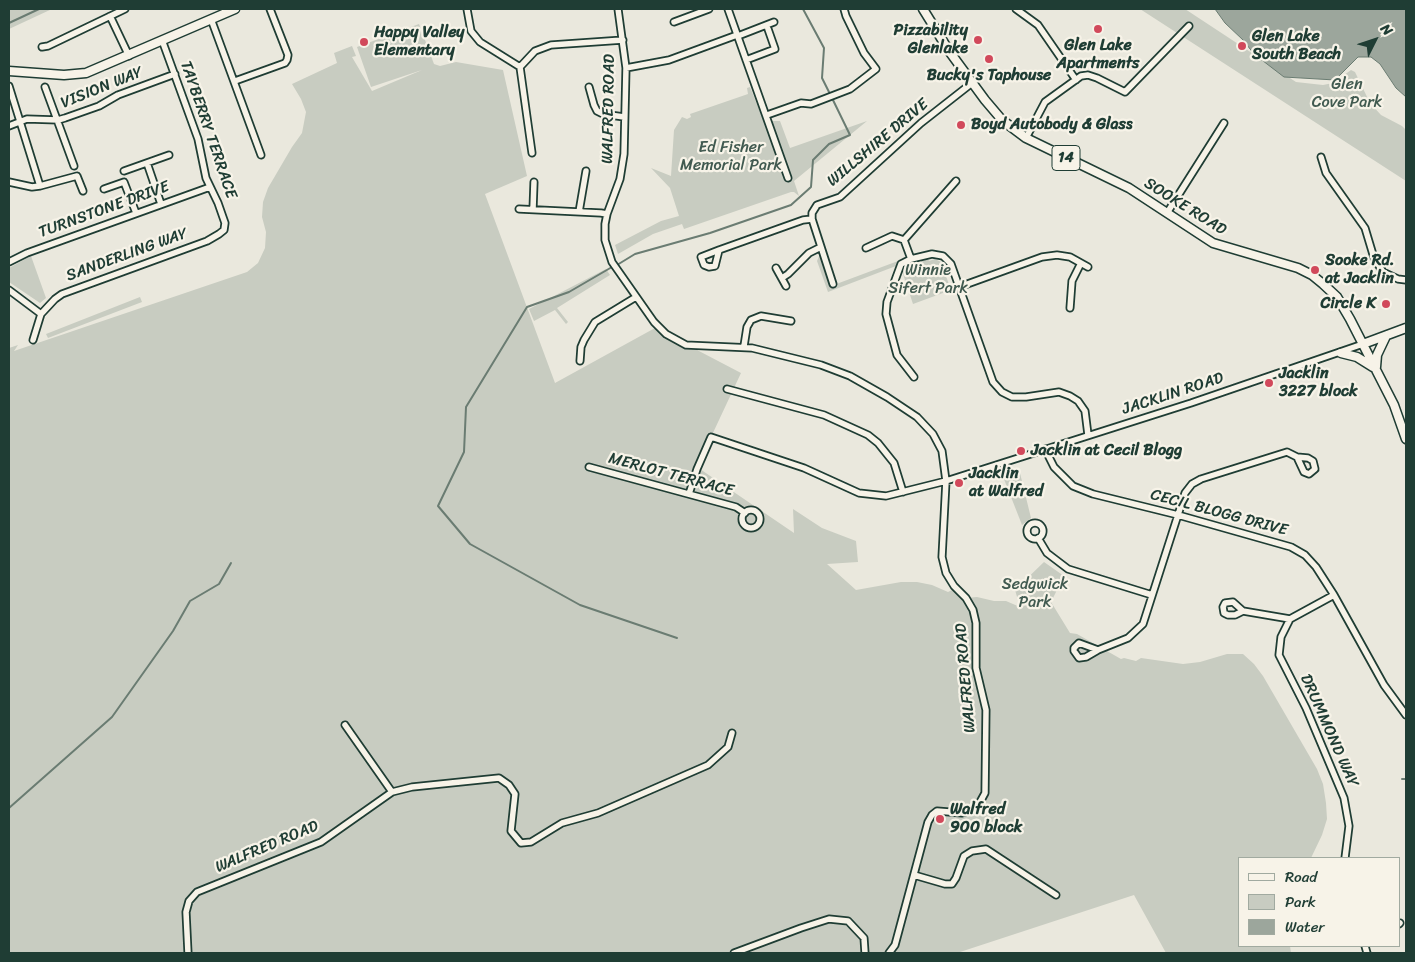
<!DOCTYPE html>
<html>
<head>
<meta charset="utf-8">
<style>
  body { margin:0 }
  #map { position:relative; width:1415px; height:962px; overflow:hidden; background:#eae8dd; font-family:Sriracha,sans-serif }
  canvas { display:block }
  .frame { position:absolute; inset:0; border:10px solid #1f3d34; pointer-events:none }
  .legend { position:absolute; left:1238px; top:857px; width:162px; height:90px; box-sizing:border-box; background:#f7f3e8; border:1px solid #a1aaa0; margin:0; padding:6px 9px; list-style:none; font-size:15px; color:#1f3d34 }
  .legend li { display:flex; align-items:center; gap:10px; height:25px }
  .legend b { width:25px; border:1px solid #a1aaa0 }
  .north { position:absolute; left:1350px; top:15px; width:50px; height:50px; -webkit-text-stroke:4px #f7f3e8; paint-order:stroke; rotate:49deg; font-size:14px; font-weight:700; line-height:20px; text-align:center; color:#1f3d34 }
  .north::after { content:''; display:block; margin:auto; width:18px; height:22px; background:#1f3d34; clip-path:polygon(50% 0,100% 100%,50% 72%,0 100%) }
</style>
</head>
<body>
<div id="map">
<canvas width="1415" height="962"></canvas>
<div class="frame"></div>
<ul class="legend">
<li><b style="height:6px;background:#f7f3e8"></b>Road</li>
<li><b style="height:14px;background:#c8ccc1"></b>Park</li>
<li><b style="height:14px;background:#9ca69c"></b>Water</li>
</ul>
<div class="north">N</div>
</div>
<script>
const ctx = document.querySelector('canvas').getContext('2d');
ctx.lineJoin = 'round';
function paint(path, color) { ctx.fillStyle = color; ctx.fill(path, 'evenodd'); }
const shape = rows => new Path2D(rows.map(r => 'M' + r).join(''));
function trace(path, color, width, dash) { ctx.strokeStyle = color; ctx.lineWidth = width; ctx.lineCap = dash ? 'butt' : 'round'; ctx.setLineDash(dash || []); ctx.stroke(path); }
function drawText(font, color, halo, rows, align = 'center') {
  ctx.font = font + ' Sriracha,sans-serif'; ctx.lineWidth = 4.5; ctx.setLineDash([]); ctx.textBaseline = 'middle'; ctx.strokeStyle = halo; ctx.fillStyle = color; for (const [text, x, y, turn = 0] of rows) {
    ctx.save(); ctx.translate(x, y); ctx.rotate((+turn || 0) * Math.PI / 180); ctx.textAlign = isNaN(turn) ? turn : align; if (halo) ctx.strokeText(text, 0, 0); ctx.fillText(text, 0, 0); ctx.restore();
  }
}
const green = shape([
  [9,9,52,9,9,29],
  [1140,9,1185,9,1296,82,1323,85,1333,83,1351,70,1355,72,1370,103,1381,115,1402,126,1406,130,1406,181],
  [419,24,434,64,440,66,456,62,503,70,527,176,485,194,555,383,655,328,741,373,697,467,794,533,793,509,822,528,856,541,858,562,827,564,856,590,901,582,917,582,932,585,948,592,952,590,966,598,977,597,994,601,1006,601,1020,607,1015,590,1044,562,1064,576,1051,602,1070,633,1077,634,1121,659,1124,658,1136,661,1141,658,1183,664,1200,662,1227,654,1243,654,1254,664,1263,676,1317,769,1323,784,1326,803,1327,819,1322,835,1311,858,1239,858,1239,946,1290,946,1291,953,1166,953,1134,895,957,953,9,953,9,348,18,345,14,351,247,272,258,263,265,248,266,232,262,217,263,202,268,188,292,147,302,133,306,112,301,99,292,84,337,63,334,53,352,46,356,56,352,57,372,91,422,70,371,87,357,47],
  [750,87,761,114,771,121,780,121,790,148,867,121,794,181,799,196,794,192,791,192,684,229,682,224,653,234,618,254,615,245,661,221,679,216,670,188,651,168,671,176,674,130,682,117,687,119,691,117,690,114,748,94,747,88],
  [820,254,831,286,898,261,896,266,828,292,817,261],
  [31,256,46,298,40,303,9,282,9,268],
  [928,259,929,261,935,259,941,262,951,290,913,304,902,271,916,266,916,263],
  [606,269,610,275,557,308,568,322,566,324,555,310,534,321,529,309],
  [140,297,142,302,48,338,46,334],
  [1019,469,1031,518,1022,525,1002,474]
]);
const water = shape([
  [1215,9,1406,9,1406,97,1396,88,1380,64,1371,57,1358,57,1335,80,1284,77,1254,54,1243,40,1225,23,1215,9]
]);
const stream = shape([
  [803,9,824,48,822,78,830,94],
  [9,23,39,9],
  [617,265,635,254,710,233,791,205,811,187,813,160,829,144,850,135,832,98],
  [612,267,569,292,527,307,466,407,464,452,438,506,470,544,580,605,677,638],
  [1402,779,1406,779],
  [9,808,112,717,173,631,190,601,219,584,231,563]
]);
const minor = shape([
  [467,9,471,31,480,42,520,67],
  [618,9,626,68,624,154,620,179,607,214,605,224,605,240,612,262,654,322,666,334,686,345,752,348,821,365,850,376,887,397,917,417,933,434,942,451,946,481,942,557,946,573,954,586,966,598,973,610,976,623,976,668,986,710,985,793,979,804,972,810,962,813,937,811,932,815,928,822,895,945,889,953],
  [728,9,788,178],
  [1016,9,1038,25,1076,80],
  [110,16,129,56],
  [211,19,261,155],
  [674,22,709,9],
  [738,36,774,22],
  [42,47,48,46,125,9],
  [746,60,775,49,768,29],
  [520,67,535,51,551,45,623,40],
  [520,67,532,153],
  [626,68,669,60,737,35],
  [235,81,285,63,287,60,288,55,270,9],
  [9,86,40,186],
  [45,87,74,166],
  [589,87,594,105,597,111,603,114,624,117],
  [767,115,801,103,811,104,850,89,876,69,864,53,846,16,844,9],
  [9,126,27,119,58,120,65,118,99,106,118,95,175,74],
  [1026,138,1045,102,1081,76,1088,75,1097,78,1125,92,1189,26],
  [1321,157,1326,173,1365,228,1374,258,1383,272,1398,279,1406,280],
  [147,163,161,204],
  [124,171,169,155],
  [9,182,32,187,40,186,77,176,83,191],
  [104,189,124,182,136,213],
  [519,209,601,213,607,214],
  [533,209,534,182],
  [579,212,586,171],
  [1167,213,1224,123],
  [812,219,833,284],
  [904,240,956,181],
  [904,240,911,259],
  [866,248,892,236,904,240],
  [719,250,715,266,709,267,704,265,701,257,719,250,803,220,812,219,812,213,817,205,840,197,921,123,972,83],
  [9,262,27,253,210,187],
  [776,268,786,286],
  [782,278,788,274,809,253,821,247],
  [959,287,1042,257,1057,255,1070,257,1088,267],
  [9,290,41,314],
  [1070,308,1072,281,1081,263],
  [33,340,41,314,55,299,62,294,207,241,219,234,224,230,225,223,218,203,206,178,198,139,162,40],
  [744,346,747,327,751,320,761,316,791,321],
  [580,361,581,347,584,340,595,322,636,297],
  [914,377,897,355,886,314,887,302,901,264,911,259,932,254,943,256,951,264,993,382,1002,392,1012,397,1026,397,1059,392,1070,396,1078,401,1085,411,1088,435],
  [727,389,824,415,868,435,878,443,894,463,903,492],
  [1045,449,1054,467,1073,486,1093,494,1178,515,1291,547,1305,555,1316,567,1334,595,1384,685,1406,715],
  [589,467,736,507,745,513],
  [689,494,697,469,711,437,804,468,859,493,886,496,946,481,1191,403,1363,344],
  '742 519a9 9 0 1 1 18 0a9 9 0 1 1-18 0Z',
  '1027 531a8 8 0 1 1 16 0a8 8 0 1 1-16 0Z',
  [1038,538,1047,553,1068,569,1152,595],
  [1243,611,1233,602,1225,603,1223,607,1224,613,1228,615,1235,615,1243,611,1290,619,1334,595],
  [1290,619,1281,637,1279,655,1306,708,1344,798,1349,826,1345,858],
  [1098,650,1079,643,1074,648,1074,651,1079,658,1086,657,1098,650,1128,638,1143,624,1185,493,1192,484,1201,479,1287,452,1297,457,1308,458,1313,461,1315,469,1309,474,1304,472,1297,457],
  [345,725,392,792],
  [914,875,945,884,952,884,956,878,964,856,972,851,986,849,1056,895],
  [1399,924,1400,923],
  [1365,946,1367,953],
  [188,953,186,912,189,901,197,892,321,842,392,792,412,787,499,778,509,785,515,794,511,831,521,843,531,842,562,823,598,813,708,765,728,747,732,733],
  [734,953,801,928,829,919,848,921,864,938,865,953]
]);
const major = shape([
  [923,9,949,51,985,100,1002,120,1026,138,1129,188,1213,243,1298,268,1312,275,1323,284,1337,297,1350,319,1394,405,1406,439],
  [9,71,64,75,86,73,235,9],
  [1363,344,1406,328],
  [1341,353,1357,357,1373,367],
  [1376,367,1377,355,1386,336]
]);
const markers = [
  [1098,29,5,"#d1495b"],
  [978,40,5,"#d1495b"],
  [364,42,5,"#d1495b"],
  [1242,46,5,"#d1495b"],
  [989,59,5,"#d1495b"],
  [961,125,5,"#d1495b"],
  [1315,270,5,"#d1495b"],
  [1386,304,5,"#d1495b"],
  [1269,383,5,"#d1495b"],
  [1021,451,5,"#d1495b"],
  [959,483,5,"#d1495b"],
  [940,819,5,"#d1495b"]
];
const shields = [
  [1066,158,28]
];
const shieldNames = [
  ["14",1066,158]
];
const poiNames = [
  ["Pizzability",968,31,"right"],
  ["Glenlake",968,49,"right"],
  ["Happy Valley",374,33],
  ["Elementary",374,51],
  ["Glen Lake",1252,37],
  ["South Beach",1252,55],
  ["Glen Lake",1098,46,"center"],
  ["Apartments",1098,64,"center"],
  ["Bucky's Taphouse",989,76,"center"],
  ["Boyd Autobody & Glass",971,125],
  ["Sooke Rd.",1325,261],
  ["at Jacklin",1325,279],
  ["Circle K",1376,304,"right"],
  ["Jacklin",1279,374],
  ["3227 block",1279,392],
  ["Jacklin at Cecil Blogg",1031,451],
  ["Jacklin",969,474],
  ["at Walfred",969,492],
  ["Walfred",950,810],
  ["900 block",950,828]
];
const parkNames = [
  ["Glen",1347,85],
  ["Cove Park",1347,103],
  ["Ed Fisher",731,148],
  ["Memorial Park",731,166],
  ["Winnie",928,271],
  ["Sifert Park",928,289],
  ["Sedgwick",1035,585],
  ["Park",1035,603]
];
const streetNames = [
  ["VISION WAY",102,88,-22],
  ["WALFRED ROAD",609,109,-89],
  ["TAYBERRY TERRACE",208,130,71],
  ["WILLSHIRE DRIVE",878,143,-40],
  ["SOOKE ROAD",1185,207,32],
  ["TURNSTONE DRIVE",104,210,-20],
  ["SANDERLING WAY",127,255,-20],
  ["JACKLIN ROAD",1173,394,-18],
  ["MERLOT TERRACE",671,475,15],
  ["CECIL BLOGG DRIVE",1219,513,15],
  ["WALFRED ROAD",966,678,-95],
  ["DRUMMOND WAY",1329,731,66],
  ["WALFRED ROAD",267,847,-23]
];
paint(green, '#c8ccc1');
paint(water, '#9ca69c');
trace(water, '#6a7c72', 1);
trace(stream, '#6a7c72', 2);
trace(minor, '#1f3d34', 9);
trace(major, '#1f3d34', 11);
trace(minor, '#f7f3e8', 5.5);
trace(major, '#f7f3e8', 8);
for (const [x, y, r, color] of markers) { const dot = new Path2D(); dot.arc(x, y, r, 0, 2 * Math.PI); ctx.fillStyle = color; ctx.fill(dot); trace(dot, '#f7f3e8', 2); }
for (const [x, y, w] of shields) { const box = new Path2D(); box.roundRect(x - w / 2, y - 12.5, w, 25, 4); ctx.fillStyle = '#f7f3e8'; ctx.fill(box); trace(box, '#1f3d34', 1); }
drawText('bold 15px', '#1f3d34', null, shieldNames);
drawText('bold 16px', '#1f3d34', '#f7f3e8', poiNames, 'left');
drawText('16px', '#415a50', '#f7f3e8', parkNames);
drawText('16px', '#1f3d34', '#f7f3e8', streetNames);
</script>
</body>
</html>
